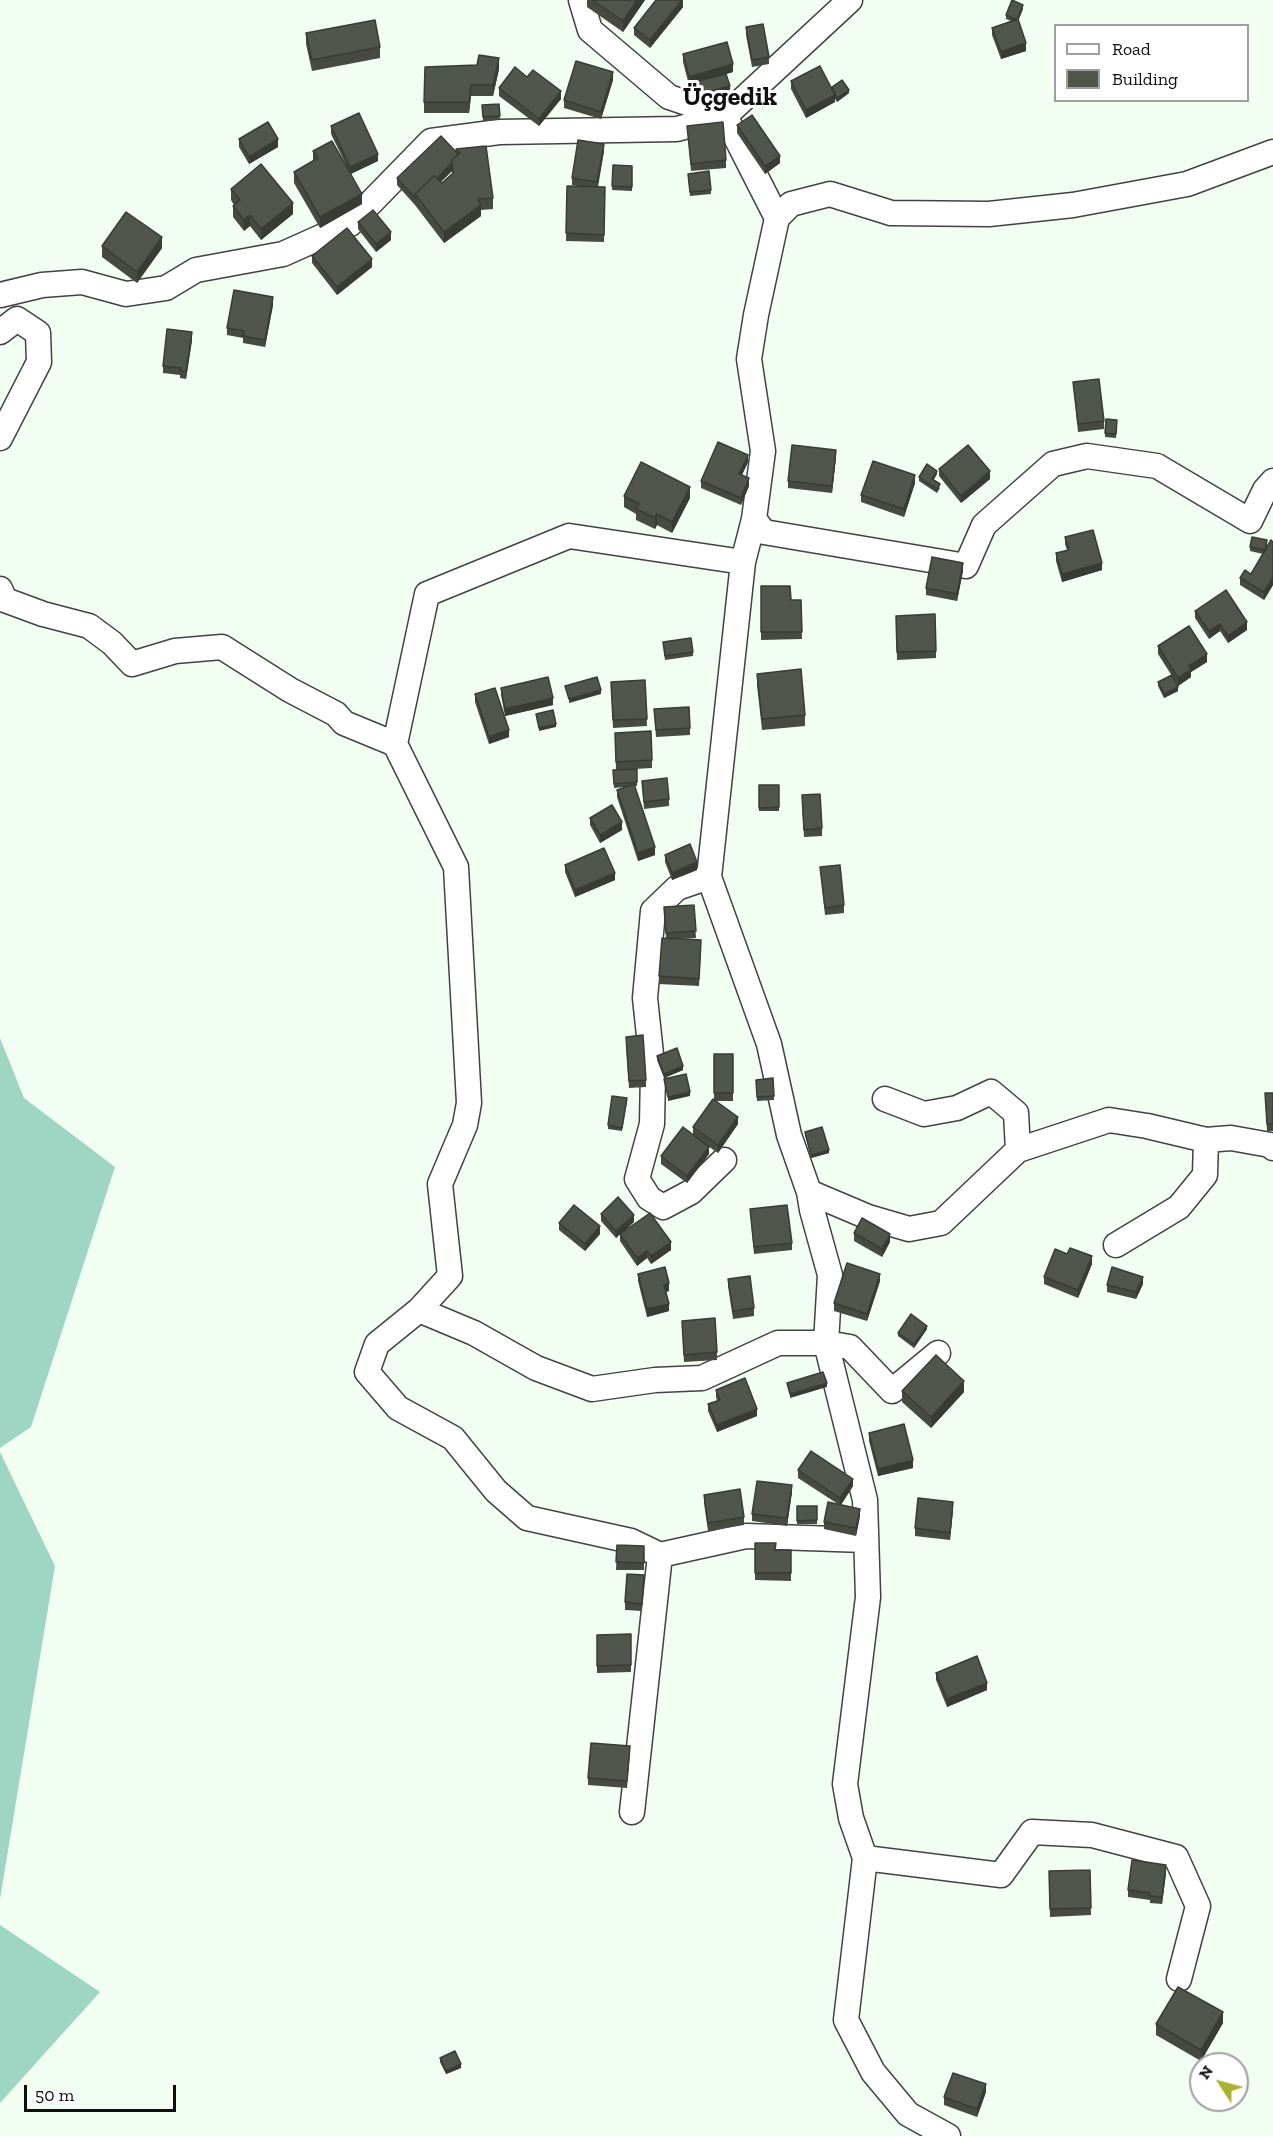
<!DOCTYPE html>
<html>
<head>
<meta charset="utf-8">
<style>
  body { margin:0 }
  #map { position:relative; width:1273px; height:2136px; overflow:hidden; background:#f2fef2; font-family:"Zilla Slab",serif }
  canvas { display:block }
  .legend { position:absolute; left:1054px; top:24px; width:195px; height:78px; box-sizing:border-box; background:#fff; border:2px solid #9f9f9f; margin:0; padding:8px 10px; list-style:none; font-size:18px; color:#0f0f0f }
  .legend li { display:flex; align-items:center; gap:12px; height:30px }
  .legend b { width:30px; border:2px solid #9f9f9f }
  .north { position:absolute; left:1189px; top:2052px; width:60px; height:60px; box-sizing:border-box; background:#fff; border:2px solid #9f9f9f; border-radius:50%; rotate:306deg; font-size:16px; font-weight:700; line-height:24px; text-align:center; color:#0f0f0f }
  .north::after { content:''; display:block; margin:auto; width:21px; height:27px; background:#a9b233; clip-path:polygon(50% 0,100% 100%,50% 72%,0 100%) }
  .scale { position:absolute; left:24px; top:2085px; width:152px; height:27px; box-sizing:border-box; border:3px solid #0f0f0f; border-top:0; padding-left:8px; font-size:18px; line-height:21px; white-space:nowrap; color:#0f0f0f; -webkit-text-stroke:4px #fff; paint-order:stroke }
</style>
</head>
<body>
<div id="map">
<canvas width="1273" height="2136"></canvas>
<ul class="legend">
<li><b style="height:8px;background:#fff"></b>Road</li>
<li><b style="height:16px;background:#51564c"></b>Building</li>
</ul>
<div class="north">N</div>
<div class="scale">50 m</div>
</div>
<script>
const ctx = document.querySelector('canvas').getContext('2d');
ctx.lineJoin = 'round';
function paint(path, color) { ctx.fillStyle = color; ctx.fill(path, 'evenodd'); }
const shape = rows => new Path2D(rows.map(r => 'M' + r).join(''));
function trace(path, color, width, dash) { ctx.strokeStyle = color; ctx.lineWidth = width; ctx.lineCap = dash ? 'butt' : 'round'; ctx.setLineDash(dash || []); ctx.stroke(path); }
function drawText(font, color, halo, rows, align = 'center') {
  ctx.font = font + ' "Zilla Slab",serif'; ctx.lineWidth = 6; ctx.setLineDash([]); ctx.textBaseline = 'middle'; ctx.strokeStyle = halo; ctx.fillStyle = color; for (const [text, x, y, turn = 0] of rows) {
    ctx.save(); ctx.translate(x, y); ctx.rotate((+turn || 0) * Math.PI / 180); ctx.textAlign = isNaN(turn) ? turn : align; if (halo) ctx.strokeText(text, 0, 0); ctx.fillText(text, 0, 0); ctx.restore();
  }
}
const forest = shape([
  [0,1038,24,1098,115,1167,31,1427,0,1448],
  [0,1452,55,1566,0,1899],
  [0,1925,100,1992,0,2103]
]);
const minor = shape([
  [581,0,590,30,669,97,725,116,777,218],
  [0,295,42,285,82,282,126,294,166,288,196,270,283,254,350,224,431,141,499,132,677,129,725,116,850,0],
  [0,332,17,319,38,333,39,362,0,438],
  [754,519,764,532,966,566,984,525,1053,464,1087,456,1157,466,1250,521,1265,490,1273,481],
  [743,562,754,519,763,451,749,359,756,315,777,218,791,204,830,194,891,213,989,214,1073,205,1187,184,1273,152],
  [0,589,5,600,43,614,89,626,112,643,132,664,175,651,222,647,290,690,336,714,344,723,395,744],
  [709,877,677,888,653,911,645,998,653,1073,652,1124,637,1179,649,1198,663,1207,691,1192,724,1160],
  [885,1099,924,1114,957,1108,991,1092,1016,1113,1018,1150],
  [809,1192,868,1217,909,1229,941,1223,1018,1150,1109,1120,1147,1126,1206,1140,1231,1138,1270,1145,1273,1148],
  [1116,1245,1179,1207,1205,1175,1206,1140],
  [419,1310,474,1333,536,1368,592,1389,655,1380,702,1378,778,1343,826,1343,850,1347,892,1391,938,1353],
  [865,1540,746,1536,660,1555,631,1541,527,1518,496,1491,453,1438,398,1408,367,1372,377,1344,419,1310,450,1276,440,1184,465,1125,469,1103,456,867,395,744,427,594,569,536,743,562,709,877,769,1044,789,1135,809,1192,812,1210,830,1275,826,1343,865,1500,868,1597,845,1784,851,1818,865,1858,846,2020,873,2072,908,2114,948,2136],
  [632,1812,660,1555],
  [865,1858,1001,1875,1032,1832,1092,1835,1176,1857,1198,1906,1179,1979]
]);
const wall = shape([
  [587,0,645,0,623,32,587,7],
  [683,0,683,7,650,48,634,35,634,28],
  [1023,9,1018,20,1026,51,1001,59,992,35,992,28,1011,21,1006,19,1006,15],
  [746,27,769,57,769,64,752,67,746,35],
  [306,33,380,47,380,58,312,71,306,44],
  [683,54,733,72,723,75,730,90,702,97,698,82,689,85,683,62],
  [499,69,493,96,471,96,469,113,424,113,424,102],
  [527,77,561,99,539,126,499,96,499,88],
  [613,80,601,119,564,108,564,100],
  [791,81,832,87,849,93,837,102,835,99,835,102,806,118,791,89],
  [499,104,500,120,483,121,482,105],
  [737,125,780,163,765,174,737,133],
  [331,126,378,161,351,174,362,204,320,228,294,183,294,172,313,161,313,151,346,165,331,134],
  [687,126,726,160,726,168,691,171],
  [239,139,278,147,249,164,239,147],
  [486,146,493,198,493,209,481,210,481,216,444,243,415,205,397,185,397,178,456,152,456,149],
  [452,171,452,174,442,183,441,182],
  [604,151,598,187,605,187,604,242,566,241,567,186,577,186,572,185,572,178],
  [613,165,632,166,632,191,612,190],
  [709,171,711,194,690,196,688,177],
  [231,189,293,214,261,240,250,226,244,231,233,217,233,206,234,205,231,200],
  [358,222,391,240,376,252,358,229],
  [102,246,162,248,137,283,102,257],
  [312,256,372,267,337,295,312,263],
  [273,305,265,347,243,343,243,338,227,335,227,328],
  [192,340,186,379,180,378,180,375,163,373,163,366],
  [1073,382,1104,421,1104,429,1078,432],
  [1117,420,1116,438,1105,437,1105,433],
  [836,457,832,493,788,488,788,481],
  [748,462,742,475,749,486,741,505,701,488,701,481],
  [939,469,990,479,961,503,939,476],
  [937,474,933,480,940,488,937,493,919,481,919,477],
  [915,483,904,517,861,502,861,495],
  [624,496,690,498,672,533,657,525,655,529,636,520,636,514,624,507],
  [1065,537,1102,570,1062,582,1056,561,1056,553,1067,550,1065,544],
  [1273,542,1273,585,1264,600,1240,585,1240,578,1251,574,1263,554,1250,551,1250,547,1267,544,1266,549],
  [963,571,957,601,926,595,926,588],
  [761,586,791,600,801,600,802,639,761,640],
  [1195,611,1247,630,1228,643,1220,631,1209,639,1195,618],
  [896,616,936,651,936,658,897,660],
  [663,642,693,652,693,656,665,660],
  [1158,646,1207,662,1191,672,1191,677,1178,686,1174,680,1178,691,1164,698,1158,686,1158,682,1172,676,1158,654],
  [757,674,805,715,805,726,762,730,757,685],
  [645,680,647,726,613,728,611,682],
  [501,688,553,705,505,716,501,695],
  [475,694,509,737,489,744,475,702],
  [654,709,690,728,690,735,656,737],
  [615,733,652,760,652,768,616,770],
  [637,769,637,786,635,786,655,855,638,861,617,797,617,790,625,787,614,788,613,770],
  [642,781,669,799,669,806,644,809],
  [759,785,779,785,779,811,759,811],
  [802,803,822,828,822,836,804,837],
  [590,818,622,830,600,843,590,825],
  [665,855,697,870,672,880,665,862],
  [565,865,615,880,575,897,565,872],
  [820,867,844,905,844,913,825,915],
  [694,905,696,938,681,939,701,948,699,986,659,984,659,976,666,938,664,907],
  [626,1044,646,1080,646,1087,629,1088],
  [714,1054,733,1054,733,1101,715,1101,738,1124,718,1153,695,1137,709,1154,687,1183,661,1164,661,1156,693,1135,693,1127,714,1099],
  [657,1056,683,1070,664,1078,657,1060],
  [773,1078,774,1100,757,1101,756,1080],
  [1265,1093,1273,1093,1273,1131,1267,1131],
  [627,1102,622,1131,608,1129,608,1125],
  [805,1132,829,1153,811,1158,805,1135],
  [750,1209,792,1243,792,1250,754,1254],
  [601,1214,634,1222,624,1231,671,1250,651,1264,647,1258,637,1266,620,1241,620,1234,616,1238,601,1221],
  [559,1223,600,1234,585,1251,559,1230],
  [854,1233,890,1242,882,1257,854,1241],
  [1092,1264,1078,1298,1044,1284,1044,1277],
  [638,1274,669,1291,666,1292,669,1311,647,1317,638,1281],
  [728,1279,754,1308,754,1316,733,1319,728,1286],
  [880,1281,867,1321,834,1311,834,1303],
  [1143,1284,1136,1299,1107,1292,1107,1285],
  [682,1321,717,1352,717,1360,684,1362],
  [927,1329,914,1348,898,1336,898,1333],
  [716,1390,757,1416,717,1432,708,1411,708,1404,717,1401,716,1397],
  [902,1391,964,1392,931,1428,902,1402],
  [869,1433,913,1468,878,1476,869,1441],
  [798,1470,853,1486,841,1505,860,1516,856,1536,824,1529,824,1522,838,1504,798,1478],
  [792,1492,787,1526,752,1521,752,1514],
  [704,1495,744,1517,744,1525,708,1531,704,1503],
  [797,1506,817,1506,817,1524,797,1524],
  [953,1509,950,1540,915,1536,915,1528],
  [755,1543,776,1550,791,1550,791,1581,755,1580],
  [617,1545,644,1546,644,1570,616,1570],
  [644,1575,642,1611,625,1610,625,1602],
  [631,1634,631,1672,597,1673,597,1635],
  [936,1673,987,1690,947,1707,936,1680],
  [630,1753,627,1788,588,1785,588,1778],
  [1090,1870,1091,1915,1050,1917,1049,1871],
  [1166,1873,1162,1904,1150,1903,1150,1900,1128,1897,1128,1890],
  [1223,2023,1201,2061,1156,2035,1156,2024],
  [440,2058,461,2068,446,2074,440,2062],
  [986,2092,977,2117,944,2105,944,2097]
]);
const shadedWall = shape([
  [637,0,645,0,623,32,623,21],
  [682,0,683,7,650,48,650,40],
  [1023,5,1023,9,1017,24,1017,20],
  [1026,43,1026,51,1001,59,1001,52],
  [499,58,499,69,493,96,493,85],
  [733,64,733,72,689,85,689,77],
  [613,72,613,80,601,119,601,112],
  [471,85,471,96,469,113,469,102],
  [730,86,730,90,702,97,702,93],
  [849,90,849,93,837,102,837,98],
  [561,91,561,99,539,126,539,119],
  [835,95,835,102,806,118,806,110],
  [278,139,278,147,249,164,249,157],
  [604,144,604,151,597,189,597,182],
  [378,154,378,161,350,174,350,167],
  [780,156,780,163,765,174,765,166],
  [452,164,452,171,420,201,417,196],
  [362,194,362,204,320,228,320,217],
  [293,203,293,214,261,240,261,229],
  [481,205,481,216,444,243,444,232],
  [250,215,250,226,244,231,244,220],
  [391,232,391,240,376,252,376,244],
  [162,237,162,248,137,283,137,272],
  [372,259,372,267,337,295,337,287],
  [273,297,273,305,265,347,265,340],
  [192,332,192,340,186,379,186,371],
  [836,450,836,457,832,493,832,486],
  [748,455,748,462,739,481,739,474],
  [937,471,937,474,932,483,932,479],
  [990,471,990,479,961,503,961,496],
  [915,475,915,483,904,517,904,509],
  [749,478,749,486,741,505,741,498],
  [690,487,690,498,672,533,672,522],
  [657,514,657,525,655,529,655,518],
  [963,563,963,571,957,601,957,594],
  [1102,563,1102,570,1062,582,1062,574],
  [1273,577,1273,585,1264,600,1264,592],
  [1247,622,1247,630,1228,643,1228,636],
  [1220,624,1220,631,1209,639,1209,631],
  [1207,654,1207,662,1191,672,1191,677,1178,686,1178,678,1189,666],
  [1178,687,1178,691,1164,698,1164,694],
  [601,690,601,694,569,703,569,699],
  [553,698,553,705,505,716,505,709],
  [556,724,556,727,539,731,539,728],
  [509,730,509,737,489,744,489,737],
  [622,822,622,830,600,843,600,835],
  [655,847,655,855,638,861,638,853],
  [697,862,697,870,672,880,672,873],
  [615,873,615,880,575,897,575,890],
  [683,1066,683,1070,664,1078,664,1074],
  [690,1092,690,1096,668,1101,668,1097],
  [738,1117,738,1124,718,1153,718,1145],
  [709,1147,709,1154,687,1183,687,1176],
  [829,1150,829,1153,811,1158,811,1155],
  [634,1215,634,1222,616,1238,616,1231],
  [600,1226,600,1234,585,1251,585,1244],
  [890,1234,890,1242,882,1257,882,1249],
  [671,1242,671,1250,651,1264,651,1256],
  [647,1251,647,1258,637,1266,637,1258],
  [1092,1256,1092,1264,1078,1298,1078,1290],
  [880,1274,880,1281,867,1321,867,1314],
  [1143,1277,1143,1284,1136,1299,1136,1292],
  [669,1283,669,1291,664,1292,664,1285],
  [669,1304,669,1311,647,1317,647,1309],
  [927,1326,927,1329,914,1348,914,1344],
  [964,1381,964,1392,931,1428,931,1417],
  [827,1383,827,1387,790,1398,790,1394],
  [757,1409,757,1416,717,1432,717,1425],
  [913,1460,913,1468,878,1476,878,1469],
  [853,1479,853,1486,840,1506,840,1498],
  [792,1485,792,1492,787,1526,787,1518],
  [953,1502,953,1509,950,1540,950,1533],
  [860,1509,860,1516,856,1536,856,1528],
  [987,1683,987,1690,947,1707,947,1699],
  [1166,1865,1166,1873,1162,1904,1162,1897],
  [1223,2012,1223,2023,1201,2061,1201,2050],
  [461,2064,461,2068,446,2074,446,2071],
  [986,2084,986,2092,977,2117,977,2109]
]);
const building = shape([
  [592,0,637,0,623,21,592,0],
  [656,0,682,0,650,40,634,28,656,0],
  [1012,0,1023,5,1017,19,1015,19,1006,15,1012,0],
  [1018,19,1026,43,1001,52,992,28,1018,19],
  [375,20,380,47,312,60,306,33,375,20],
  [763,24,769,57,752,60,746,27,763,24],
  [727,42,733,64,689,77,683,54,727,42],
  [479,55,499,58,493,85,471,85,469,102,424,102,425,67,477,65,479,55],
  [576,61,613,72,601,112,564,100,576,61],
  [820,66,835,95,806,110,791,81,820,66],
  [515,67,527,77,533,70,561,91,539,119,499,88,515,67],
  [726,74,730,86,702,93,698,81,726,74],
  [842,80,849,90,837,98,832,87,842,80],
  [499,104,500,116,483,117,482,105,499,104],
  [359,113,378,154,350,167,331,126,359,113],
  [752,115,780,156,765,166,737,125,752,115],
  [268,122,278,139,249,157,239,139,268,122],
  [723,122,726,160,691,164,687,126,723,122],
  [441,136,458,154,452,160,452,163,437,178,434,176,415,194,415,198,397,178,441,136],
  [578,140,604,144,597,182,572,178,578,140],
  [332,141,362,194,320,217,294,172,318,158,313,151,332,141],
  [486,146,493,198,478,199,481,205,444,232,415,194,434,176,442,183,453,173,452,160,460,153,456,149,486,146],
  [261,164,293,203,261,229,250,215,244,220,233,206,240,200,231,189,261,164],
  [613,165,632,166,632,187,612,186,613,165],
  [709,171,711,190,690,192,688,174,709,171],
  [567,186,605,187,604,235,566,233,567,186],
  [373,210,391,232,376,244,358,222,373,210],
  [126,212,162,237,137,272,102,246,126,212],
  [347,228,372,259,337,287,312,256,347,228],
  [234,290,273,297,265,340,243,336,244,331,227,328,234,290],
  [167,329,192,332,186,371,180,371,181,368,163,366,167,329],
  [1099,379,1104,421,1078,424,1073,382,1099,379],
  [1106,419,1117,420,1116,434,1105,433,1106,419],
  [718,442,748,455,739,474,749,478,741,498,701,481,718,442],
  [792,445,836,450,832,486,788,481,792,445],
  [968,445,990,471,961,496,939,469,968,445],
  [873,461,915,475,904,509,861,495,873,461],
  [641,462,690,487,672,522,657,514,655,518,636,509,639,504,624,496,641,462],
  [927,464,937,471,932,479,940,484,937,489,919,477,927,464],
  [1093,530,1102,563,1062,574,1056,553,1069,550,1065,537,1093,530],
  [1252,537,1267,540,1265,550,1250,547,1252,537],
  [1271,540,1273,542,1273,577,1264,592,1240,578,1245,570,1251,574,1271,540],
  [932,557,963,563,957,594,926,588,932,557],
  [761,586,790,586,791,600,801,600,802,632,761,632,761,586],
  [1226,590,1247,622,1228,636,1220,624,1209,631,1195,611,1226,590],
  [935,614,936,651,897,652,896,616,935,614],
  [1189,626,1207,654,1189,666,1191,670,1178,678,1158,646,1189,626],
  [691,638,693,652,665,656,663,642,691,638],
  [801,669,805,715,762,719,757,674,801,669],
  [1172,675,1178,687,1164,694,1158,682,1172,675],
  [548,677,553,698,505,709,501,688,548,677],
  [597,677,601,690,569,699,565,686,597,677],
  [645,680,647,719,613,720,611,682,645,680],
  [495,688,509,730,489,737,475,694,495,688],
  [689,707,690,728,656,730,654,709,689,707],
  [553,710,556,724,539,728,536,714,553,710],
  [651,731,652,760,616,762,615,733,651,731],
  [637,769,637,782,614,784,613,770,637,769],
  [667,778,669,799,644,802,642,781,667,778],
  [634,784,655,847,638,853,617,790,634,784],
  [759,785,779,785,779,807,759,808,759,785],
  [820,794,822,828,804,830,802,795,820,794],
  [612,805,622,822,600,835,590,818,612,805],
  [690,844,697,862,672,873,665,855,690,844],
  [604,848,615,873,575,890,565,865,604,848],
  [840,865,844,905,825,908,820,867,840,865],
  [694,905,696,931,666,933,664,907,694,905],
  [662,938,701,940,699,979,659,976,662,938],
  [643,1035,646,1080,629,1081,626,1037,643,1035],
  [677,1048,683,1066,664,1074,657,1056,677,1048],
  [714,1054,733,1054,733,1093,714,1093,714,1054],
  [686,1074,690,1092,668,1097,664,1079,686,1074],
  [773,1078,774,1096,757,1097,756,1080,773,1078],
  [1265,1093,1273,1093,1273,1124,1267,1124,1265,1093],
  [612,1096,627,1098,622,1128,608,1125,612,1096],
  [713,1099,738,1117,718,1145,693,1127,713,1099],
  [683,1127,709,1147,687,1176,661,1156,683,1127],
  [822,1127,829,1150,811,1155,805,1132,822,1127],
  [618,1197,634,1215,616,1231,601,1214,618,1197],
  [574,1205,600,1226,585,1244,559,1223,574,1205],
  [787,1205,792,1243,754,1247,750,1209,787,1205],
  [650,1213,671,1242,651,1256,647,1251,637,1258,620,1234,650,1213],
  [862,1218,890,1234,882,1249,854,1233,862,1218],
  [1070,1248,1092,1256,1078,1290,1044,1277,1055,1249,1067,1254,1070,1248],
  [847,1263,880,1274,867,1314,834,1303,847,1263],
  [665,1267,669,1283,664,1285,669,1304,647,1309,638,1274,665,1267],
  [1112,1267,1143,1277,1136,1292,1107,1285,1112,1267],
  [750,1276,754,1308,733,1311,728,1279,750,1276],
  [911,1314,927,1326,914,1344,898,1333,911,1314],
  [715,1318,717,1352,684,1355,682,1321,715,1318],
  [936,1355,964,1381,931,1417,902,1391,936,1355],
  [823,1372,827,1383,790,1394,787,1383,823,1372],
  [745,1378,757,1409,717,1425,708,1404,720,1400,716,1390,745,1378],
  [904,1424,913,1460,878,1469,869,1433,904,1424],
  [811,1451,853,1479,840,1498,798,1470,811,1451],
  [757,1481,792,1485,787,1518,752,1514,757,1481],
  [740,1489,744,1517,708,1523,704,1495,740,1489],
  [918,1498,953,1502,950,1533,915,1528,918,1498],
  [828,1502,860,1509,856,1528,824,1522,828,1502],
  [797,1506,817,1506,817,1520,797,1521,797,1506],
  [755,1543,776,1543,775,1550,791,1550,791,1573,755,1573,755,1543],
  [617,1545,644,1546,644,1563,616,1562,617,1545],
  [627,1574,644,1575,642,1604,625,1602,627,1574],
  [631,1634,631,1665,597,1666,597,1635,631,1634],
  [977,1656,987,1683,947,1699,936,1673,977,1656],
  [591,1743,630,1746,627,1781,588,1778,591,1743],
  [1132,1860,1166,1865,1162,1897,1150,1896,1150,1893,1128,1890,1132,1860],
  [1090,1870,1091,1908,1050,1909,1049,1871,1090,1870],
  [1178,1987,1223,2012,1201,2050,1156,2024,1178,1987],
  [455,2051,461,2064,446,2071,440,2058,455,2051],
  [953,2073,986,2084,977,2109,944,2097,953,2073]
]);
const quarterNames = [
  ["Üçgedik",730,98]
];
paint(forest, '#9ed5c3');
trace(minor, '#424242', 27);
trace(minor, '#fff', 24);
paint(wall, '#464a41');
paint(shadedWall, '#393c35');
paint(building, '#51564c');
trace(building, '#393c35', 1.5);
drawText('bold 26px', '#0f0f0f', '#fff', quarterNames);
</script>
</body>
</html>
